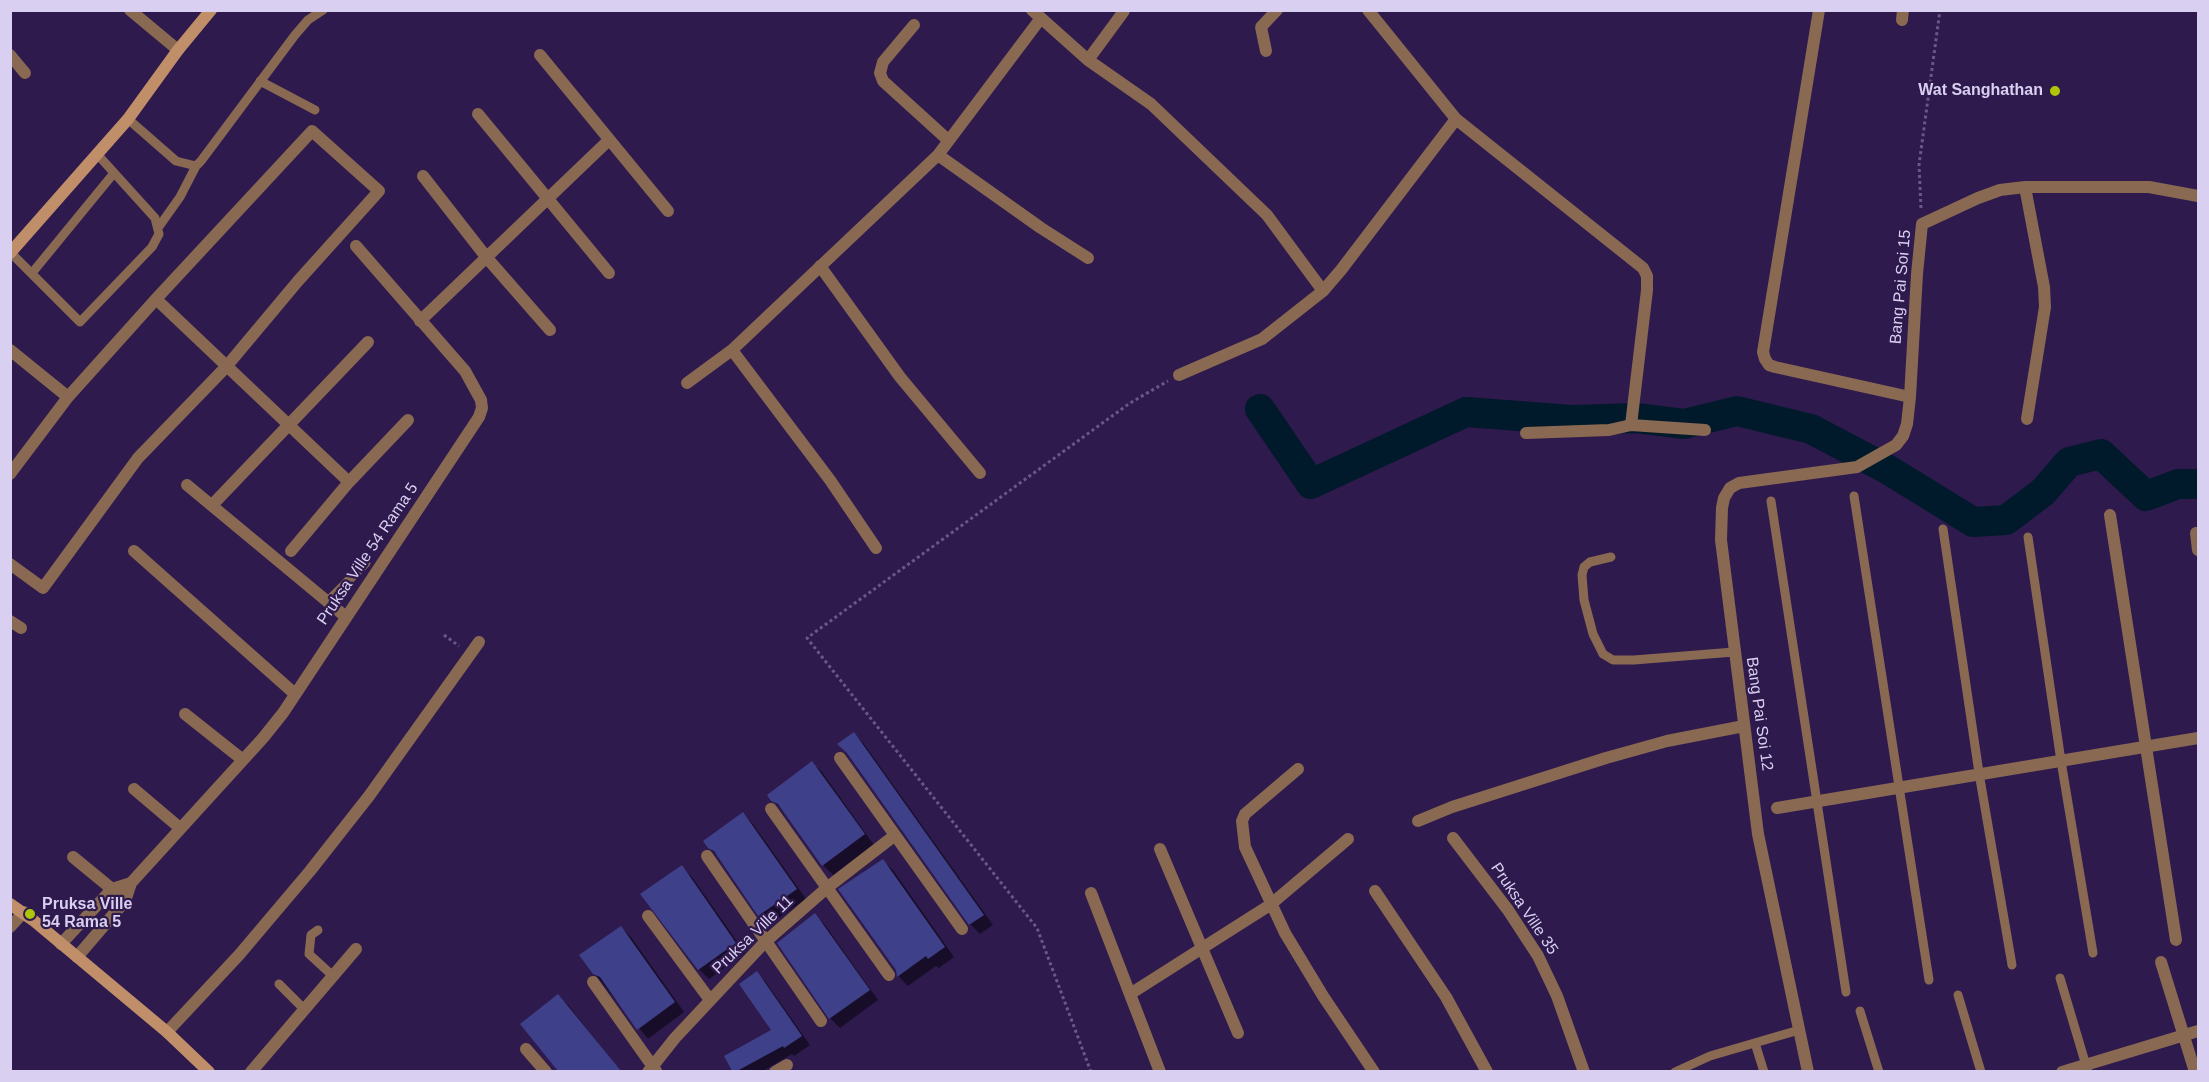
<!DOCTYPE html>
<html>
<head>
<meta charset="utf-8">
<style>
  body { margin:0 }
  #map { position:relative; width:2209px; height:1082px; overflow:hidden; background:#2e1a4d; font-family:Arial,sans-serif }
  canvas { display:block }
  .frame { position:absolute; inset:0; border:12px solid #d9d0f1; pointer-events:none }
</style>
</head>
<body>
<div id="map">
<canvas width="2209" height="1082"></canvas>
<div class="frame"></div>
</div>
<script>
const ctx = document.querySelector('canvas').getContext('2d');
ctx.lineJoin = 'round';
function paint(path, color) { ctx.fillStyle = color; ctx.fill(path, 'evenodd'); }
const shape = rows => new Path2D(rows.map(r => 'M' + r).join(''));
function trace(path, color, width, dash) { ctx.strokeStyle = color; ctx.lineWidth = width; ctx.lineCap = dash ? 'butt' : 'round'; ctx.setLineDash(dash || []); ctx.stroke(path); }
function drawText(font, color, halo, rows, align = 'center') {
  ctx.font = font + ' Arial,sans-serif'; ctx.lineWidth = 4.5; ctx.setLineDash([]); ctx.textBaseline = 'middle'; ctx.strokeStyle = halo; ctx.fillStyle = color; for (const [text, x, y, turn = 0] of rows) {
    ctx.save(); ctx.translate(x, y); ctx.rotate((+turn || 0) * Math.PI / 180); ctx.textAlign = isNaN(turn) ? turn : align; if (halo) ctx.strokeText(text, 0, 0); ctx.fillText(text, 0, 0); ctx.restore();
  }
}
const shadow = shape([
  [854,734,864,744,993,925,980,934,970,924,849,754],
  [812,763,822,772,874,845,833,875,823,865,785,811,772,800],
  [743,814,753,824,806,899,769,925,760,915,720,858,709,847],
  [883,861,893,870,954,957,939,968,936,966,908,986,898,976],
  [682,867,692,877,745,953,709,979,699,969,643,894],
  [815,915,825,925,878,1000,840,1028,830,1018],
  [621,928,631,937,684,1012,648,1039,594,973],
  [757,973,765,981,810,1045,794,1056,792,1054,761,1072,734,1072,726,1057,773,1030],
  [558,996,568,1005,621,1072,560,1072,522,1024]
]);
const river = shape([
  [1260,409,1311,484,1466,412,1572,420,1636,418,1684,424,1737,411,1811,429,1887,469,1973,522,2006,520,2043,492,2069,462,2101,454,2146,496,2178,484,2198,484]
]);
const building = shape([
  [854,732,984,915,969,925,847,753,837,744],
  [812,761,865,834,822,866,778,804,771,801,767,795],
  [743,812,797,889,758,916,714,851,708,848,703,841],
  [883,859,945,947,928,959,926,956,897,977,896,970,838,889],
  [682,865,736,943,698,970,640,894],
  [815,913,870,990,829,1019,777,943],
  [621,926,675,1002,637,1030,600,977,593,974,579,955],
  [757,971,802,1036,784,1048,783,1046,737,1071,732,1071,724,1056,771,1030,739,984],
  [558,994,621,1071,558,1071,520,1024]
]);
const path = shape([
  [1921,208,1919,165,1940,10],
  [444,635,459,646],
  [1091,1072,1037,928,807,638,1130,403,1168,381]
]);
const lane = shape([
  [260,81,315,110],
  [128,119,176,161,196,166,201,161,295,35,308,20,323,10],
  [158,228,180,197,196,166],
  [11,253,80,322,152,247,159,234,155,218,97,154],
  [32,273,114,173],
  [1854,496,1929,980],
  [1771,501,1846,992],
  [1943,529,1979,773,2012,965],
  [2028,537,2061,761,2093,953],
  [1611,557,1590,562,1584,567,1582,575,1584,600,1593,634,1603,654,1613,660,1634,660,1734,652],
  [327,602,366,563],
  [318,930,311,935,309,954,333,976],
  [2060,978,2088,1072],
  [279,984,304,1009],
  [1958,995,1981,1072],
  [1860,1011,1879,1072],
  [1755,1043,1764,1072],
  [1675,1072,1710,1056,1799,1030]
]);
const street = shape([
  [130,10,178,50],
  [1032,10,1088,60,1151,104,1267,215,1323,291,1341,270,1456,119],
  [1368,10,1456,119,1643,268,1647,276,1647,290,1631,425,1609,430,1526,433],
  [1819,10,1763,352,1765,359,1769,365,1775,367,1910,397],
  [1902,20,1903,10],
  [914,25,883,62,880,73,883,81,948,140],
  [1266,51,1261,27,1277,10],
  [10,55,25,73],
  [540,55,668,211],
  [1088,60,1124,11],
  [478,114,609,273],
  [938,155,1041,228,1088,258],
  [423,176,487,258,550,330],
  [2025,187,2044,287,2045,307,2027,419],
  [820,266,900,377,980,473],
  [156,299,349,482,408,420],
  [420,321,609,140],
  [10,350,68,397],
  [732,350,830,480,876,548],
  [1179,375,1262,339,1323,291],
  [687,383,732,350,938,155,1041,18],
  [1631,425,1705,430],
  [10,474,68,397,156,299,312,131,379,191,298,281,226,367,138,458,43,588,10,564],
  [187,485,346,617],
  [216,501,368,342],
  [2110,515,2176,940],
  [2196,533,2198,550],
  [134,551,295,694],
  [291,551,349,482],
  [10,621,21,628],
  [185,714,243,760],
  [840,758,962,929],
  [1298,769,1245,814,1242,821,1245,847,1285,933,1323,996,1374,1072],
  [134,789,180,828],
  [1777,808,2198,738],
  [771,809,889,975],
  [1418,821,1452,807,1606,758,1667,741,1744,726],
  [1453,838,1508,910,1538,956,1557,996,1584,1072],
  [1160,849,1238,1033],
  [707,856,821,1021],
  [73,857,118,894],
  [1375,891,1446,997,1487,1072],
  [1091,893,1160,1072],
  [648,916,710,1000],
  [10,927,24,912],
  [61,944,112,889,131,883],
  [77,957,125,901,131,883,263,738,283,713,479,417,482,408,481,400,465,371,356,246],
  [2161,962,2195,1072],
  [593,982,656,1071],
  [1130,994,1270,905,1348,839],
  [167,1032,239,955,310,871,369,796,479,642],
  [526,1049,546,1072],
  [251,1072,356,949],
  [648,1072,675,1038,765,942,828,887,894,836],
  [775,1072,787,1065],
  [1808,1072,1758,834,1721,540,1722,508,1724,498,1730,488,1739,483,1857,467,1896,445,1903,436,1907,424,1910,397,1917,274,1922,224,1978,198,2000,190,2025,187,2149,187,2198,196],
  [2062,1072,2198,1031]
]);
const secondary = shape([
  [10,253,128,119,178,50,211,10],
  [10,904,33,920,167,1032,209,1072]
]);
const markers = [
  [2055,91,6,"#aec508"],
  [30,914,6,"#aec508"]
];
const poiNames = [
  ["Wat Sanghathan",2043,91],
  ["Pruksa Ville",42,905,"left"],
  ["54 Rama 5",42,923,"left"]
];
const streetNames = [
  ["Bang Pai Soi 15",1901,287,-85],
  ["Pruksa Ville 54 Rama 5",368,554,-56],
  ["Bang Pai Soi 12",1759,714,82],
  ["Pruksa Ville 35",1524,909,56],
  ["Pruksa Ville 11",753,935,-44]
];
paint(shadow, '#0007');
trace(river, '#001a2b', 30);
paint(building, '#3e418a');
trace(path, '#6a5986', 3, [3, 3]);
trace(lane, '#896952', 9);
trace(street, '#896952', 12);
trace(secondary, '#c08e68', 12);
for (const [x, y, r, color] of markers) { const dot = new Path2D(); dot.arc(x, y, r, 0, 2 * Math.PI); ctx.fillStyle = color; ctx.fill(dot); trace(dot, '#2e1a4d', 2); }
drawText('bold 16px', '#d9d0f1', '#2e1a4d', poiNames, 'right');
drawText('16px', '#d9d0f1', '#2e1a4d', streetNames);
</script>
</body>
</html>
